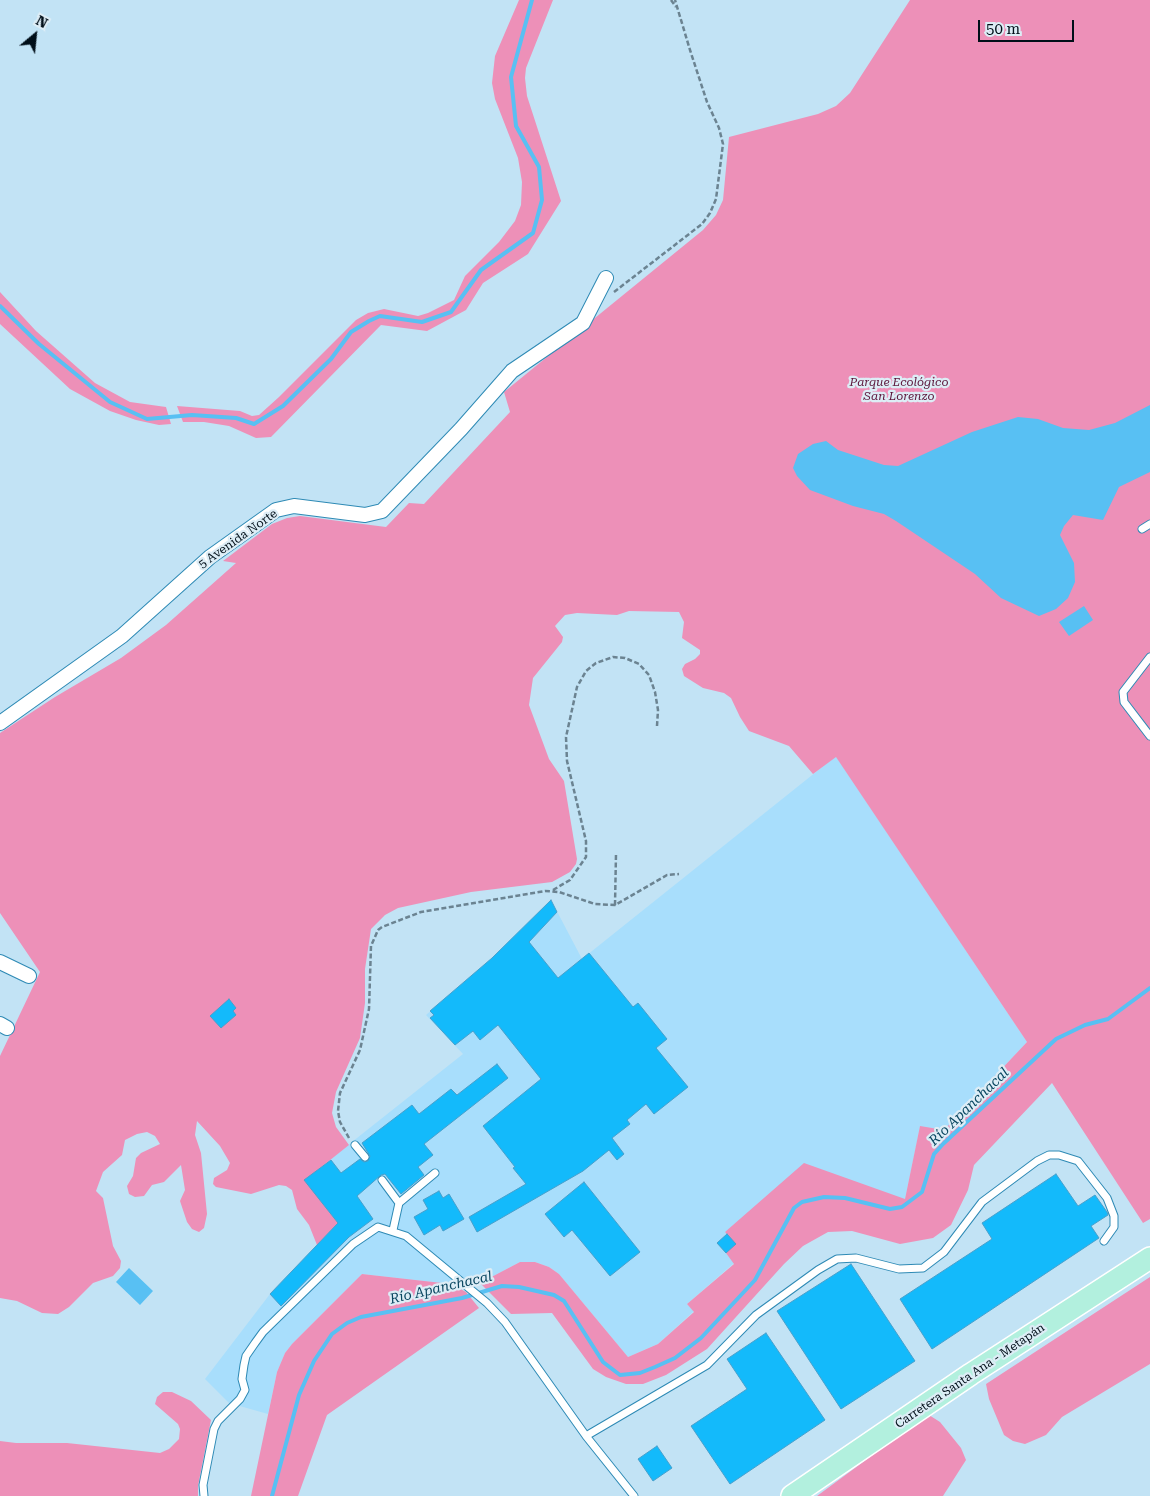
<!DOCTYPE html>
<html>
<head>
<meta charset="utf-8">
<style>
  body { margin:0 }
  #map { position:relative; width:1150px; height:1496px; overflow:hidden; background:#c2e3f5; font-family:"Roboto Serif",serif }
  canvas { display:block }
  .north { position:absolute; left:10px; top:10px; width:50px; height:50px; -webkit-text-stroke:4px #ddedf6; paint-order:stroke; rotate:28deg; font-size:14px; font-weight:700; line-height:20px; text-align:center; color:#000e18 }
  .north::after { content:''; display:block; margin:auto; width:18px; height:22px; background:#000e18; clip-path:polygon(50% 0,100% 100%,50% 72%,0 100%) }
  .scale { position:absolute; left:978px; top:20px; width:96px; height:22px; box-sizing:border-box; border:2px solid #000e18; border-top:0; padding-left:6px; font-size:15px; line-height:18px; white-space:nowrap; color:#000e18; -webkit-text-stroke:4px #ddedf6; paint-order:stroke }
</style>
</head>
<body>
<div id="map">
<canvas width="1150" height="1496"></canvas>
<div class="north">N</div>
<div class="scale">50 m</div>
</div>
<script>
const ctx = document.querySelector('canvas').getContext('2d');
ctx.lineJoin = 'round';
function paint(path, color) { ctx.fillStyle = color; ctx.fill(path, 'evenodd'); }
const shape = rows => new Path2D(rows.map(r => 'M' + r).join(''));
function trace(path, color, width, dash) { ctx.strokeStyle = color; ctx.lineWidth = width; ctx.lineCap = dash ? 'butt' : 'round'; ctx.setLineDash(dash || []); ctx.stroke(path); }
function drawText(font, color, halo, rows, align = 'center') {
  ctx.font = font + ' "Roboto Serif",serif'; ctx.lineWidth = 4.5; ctx.setLineDash([]); ctx.textBaseline = 'middle'; ctx.strokeStyle = halo; ctx.fillStyle = color; for (const [text, x, y, turn = 0] of rows) {
    ctx.save(); ctx.translate(x, y); ctx.rotate((+turn || 0) * Math.PI / 180); ctx.textAlign = isNaN(turn) ? turn : align; if (halo) ctx.strokeText(text, 0, 0); ctx.fillText(text, 0, 0); ctx.restore();
  }
}
const built = shape([
  [836,756,1027,1042,944,1130,920,1127,905,1199,725,1232,736,1244,734,1263,687,1304,694,1311,658,1344,628,1357,559,1274,549,1267,535,1262,520,1262,480,1283,451,1284,362,1274,292,1344,285,1353,277,1372,268,1414,229,1403,205,1379,270,1294,338,1223,304,1180,463,1054,426,1015,492,958,551,900,582,959]
]);
const green = shape([
  [519,0,553,0,526,68,525,78,527,96,561,201,528,254,483,283,466,310,427,331,381,325,271,437,256,438,229,426,204,422,183,422,177,406,240,411,252,416,259,415,279,397,356,320,368,313,384,309,418,316,428,313,454,300,465,276,499,242,515,221,521,205,522,182,518,158,495,99,492,83,495,56],
  [910,0,1150,0,1150,1219,1143,1223,1052,1083,974,1165,968,1190,951,1225,933,1238,900,1244,852,1231,828,1232,803,1246,784,1264,707,1349,666,1375,643,1384,626,1384,606,1377,593,1369,552,1313,511,1314,480,1283,520,1262,535,1262,549,1267,559,1274,628,1357,658,1344,694,1312,687,1304,734,1264,726,1253,735,1244,725,1232,804,1163,905,1199,920,1126,944,1130,1027,1042,836,757,813,774,789,746,749,731,740,717,731,698,724,693,703,688,684,676,682,669,685,664,695,659,700,654,700,650,682,638,684,622,679,612,629,611,617,615,577,613,565,615,555,626,563,637,562,642,533,678,529,705,549,759,564,781,577,859,576,864,570,872,552,882,471,892,398,908,385,915,371,929,365,969,365,1003,360,1038,336,1092,332,1113,336,1127,349,1145,305,1180,338,1223,317,1245,309,1225,297,1209,292,1190,286,1186,279,1185,251,1194,216,1187,213,1184,214,1178,227,1170,230,1163,220,1146,197,1121,195,1135,201,1153,207,1214,204,1228,199,1232,192,1229,187,1222,180,1201,185,1190,181,1165,164,1182,152,1185,144,1196,135,1197,129,1194,127,1186,133,1176,136,1158,141,1153,160,1144,155,1136,147,1132,137,1134,125,1140,122,1155,103,1172,96,1191,103,1198,113,1246,121,1261,120,1268,113,1276,93,1283,69,1307,58,1314,42,1313,17,1301,0,1298,0,1056,40,972,0,913,0,733,55,697,121,658,166,625,236,563,223,561,272,524,287,518,300,516,386,527,409,503,424,504,510,412,504,392,703,230,716,215,723,200,729,137,818,114,836,106,850,93],
  [0,292,36,331,95,383,130,402,166,407,171,424,159,425,136,420,110,411,70,389,0,324],
  [362,1274,451,1284,466,1292,479,1308,327,1415,298,1496,251,1496,277,1372,285,1353,292,1344],
  [1150,1277,1150,1364,1062,1417,1046,1435,1025,1444,1013,1441,1004,1435,989,1399,986,1384],
  [163,1392,172,1392,191,1401,211,1420,198,1486,198,1496,0,1496,0,1441,16,1443,67,1443,160,1453,169,1449,179,1439,180,1429,178,1424,155,1404,157,1397],
  [929,1415,940,1422,961,1448,966,1460,943,1496,817,1496,924,1417]
]);
const water = shape([
  [1150,405,1150,472,1119,487,1103,520,1073,515,1064,526,1060,535,1074,563,1075,582,1068,598,1056,609,1039,616,1001,598,975,574,896,521,884,514,853,506,810,490,797,476,793,468,798,454,813,444,826,441,838,450,884,465,898,466,972,432,1018,417,1038,419,1063,428,1089,430,1115,423],
  [1084,606,1093,620,1069,636,1059,622],
  [129,1268,153,1291,140,1305,116,1282]
]);
const stream = shape([
  [0,306,39,344,110,402,147,419,192,415,236,418,254,424,283,406,331,359,351,332,369,321,380,316,422,322,451,312,481,270,533,233,542,200,539,167,516,126,511,77,532,0],
  [272,1496,299,1395,314,1361,332,1334,347,1323,361,1317,462,1298,502,1286,519,1287,554,1295,564,1301,603,1362,620,1375,640,1373,655,1367,675,1358,701,1338,755,1280,794,1208,802,1202,824,1197,845,1198,890,1209,902,1207,922,1192,934,1154,943,1144,1056,1039,1085,1025,1108,1019,1150,988]
]);
const building = shape([
  [551,900,557,912,529,942,558,978,589,953,633,1007,638,1003,667,1039,656,1048,688,1087,654,1114,646,1104,627,1120,630,1124,612,1138,624,1154,617,1160,609,1150,583,1171,477,1232,469,1217,526,1184,513,1168,515,1167,483,1126,541,1079,498,1025,480,1040,473,1031,455,1045,430,1018,434,1015,430,1011,492,958,551,900],
  [229,999,236,1008,233,1011,236,1015,221,1028,210,1016,229,999],
  [497,1064,508,1078,424,1144,433,1155,418,1167,424,1175,401,1194,385,1174,381,1175,357,1196,373,1219,349,1237,281,1306,270,1294,338,1223,304,1180,331,1160,341,1173,360,1159,364,1162,368,1161,370,1156,362,1143,412,1105,419,1114,451,1089,457,1095,497,1064],
  [1056,1174,1078,1206,1095,1195,1107,1212,1108,1215,1091,1226,1099,1238,932,1349,900,1299,992,1239,982,1223,1056,1174],
  [584,1182,640,1252,610,1276,572,1230,564,1237,545,1214,584,1182],
  [439,1191,443,1198,449,1194,464,1219,443,1231,440,1225,424,1235,414,1217,428,1209,423,1200,439,1191],
  [727,1234,736,1244,726,1253,717,1243,727,1234],
  [851,1264,915,1361,841,1409,777,1311,851,1264],
  [766,1333,825,1420,730,1484,691,1426,747,1389,727,1359,766,1333],
  [657,1446,672,1468,653,1481,638,1459,657,1446]
]);
const path = shape([
  [671,0,676,7],
  [614,292,702,224,710,213,716,199,723,144,719,128,707,102,690,50,675,0],
  [553,890,570,880,586,857,586,841,567,761,566,737,577,687,586,671,596,663,613,657,625,658,639,664,649,675,655,692,658,710,657,726],
  [615,905,616,854],
  [349,1138,340,1122,338,1111,340,1093,360,1050,369,1009,371,946,378,930,382,927,421,912,545,891,559,892,595,904,615,905,667,875,679,874]
]);
const service = shape([
  [1142,529,1150,524],
  [1150,657,1123,692,1124,702,1150,736],
  [355,1145,365,1157],
  [382,1180,399,1203],
  [393,1230,399,1203,435,1173],
  [586,1436,707,1365,756,1315,818,1270,837,1259,856,1258,899,1269,923,1268,944,1252,982,1202,1037,1161,1049,1155,1059,1155,1078,1161,1107,1198,1114,1216,1114,1227,1104,1241],
  [204,1496,203,1485,214,1429,218,1421,240,1399,245,1390,242,1379,244,1365,246,1356,255,1343,263,1332,353,1244,378,1227,406,1236,487,1303,505,1322,586,1436,634,1496]
]);
const minor = shape([
  [0,723,122,636,210,557,276,510,294,506,365,515,382,511,461,429,512,371,583,323,606,278],
  [0,962,29,976],
  [0,1024,7,1028]
]);
const primary = shape([
  [792,1496,971,1374,1150,1258]
]);
const parkNames = [
  ["Parque Ecológico",899,382],
  ["San Lorenzo",899,396]
];
const streetNames = [
  ["5 Avenida Norte",238,539,-35],
  ["Carretera Santa Ana - Metapán",970,1376,-34]
];
const waterNames = [
  ["Río Apanchacal",969,1107,-44],
  ["Río Apanchacal",441,1288,-13]
];
paint(built, '#a8defc');
paint(green, '#ed90b8');
paint(water, '#58c0f3');
trace(stream, '#58c0f3', 4);
paint(building, '#13bafb');
trace(building, '#47a0cc', 1);
trace(service, '#2e8ab5', 9);
trace(minor, '#2e8ab5', 16);
trace(primary, '#fff', 24);
trace(path, '#6b8391', 2.5, [5, 2.5]);
trace(service, '#fff', 7);
trace(minor, '#fff', 14);
trace(primary, '#b2f0de', 21);
drawText('italic 12px', '#5c153a', '#ddedf6', parkNames);
drawText('12px', '#000e18', '#ddedf6', streetNames);
drawText('italic 14px', '#0a4761', '#ddedf6', waterNames);
</script>
</body>
</html>
